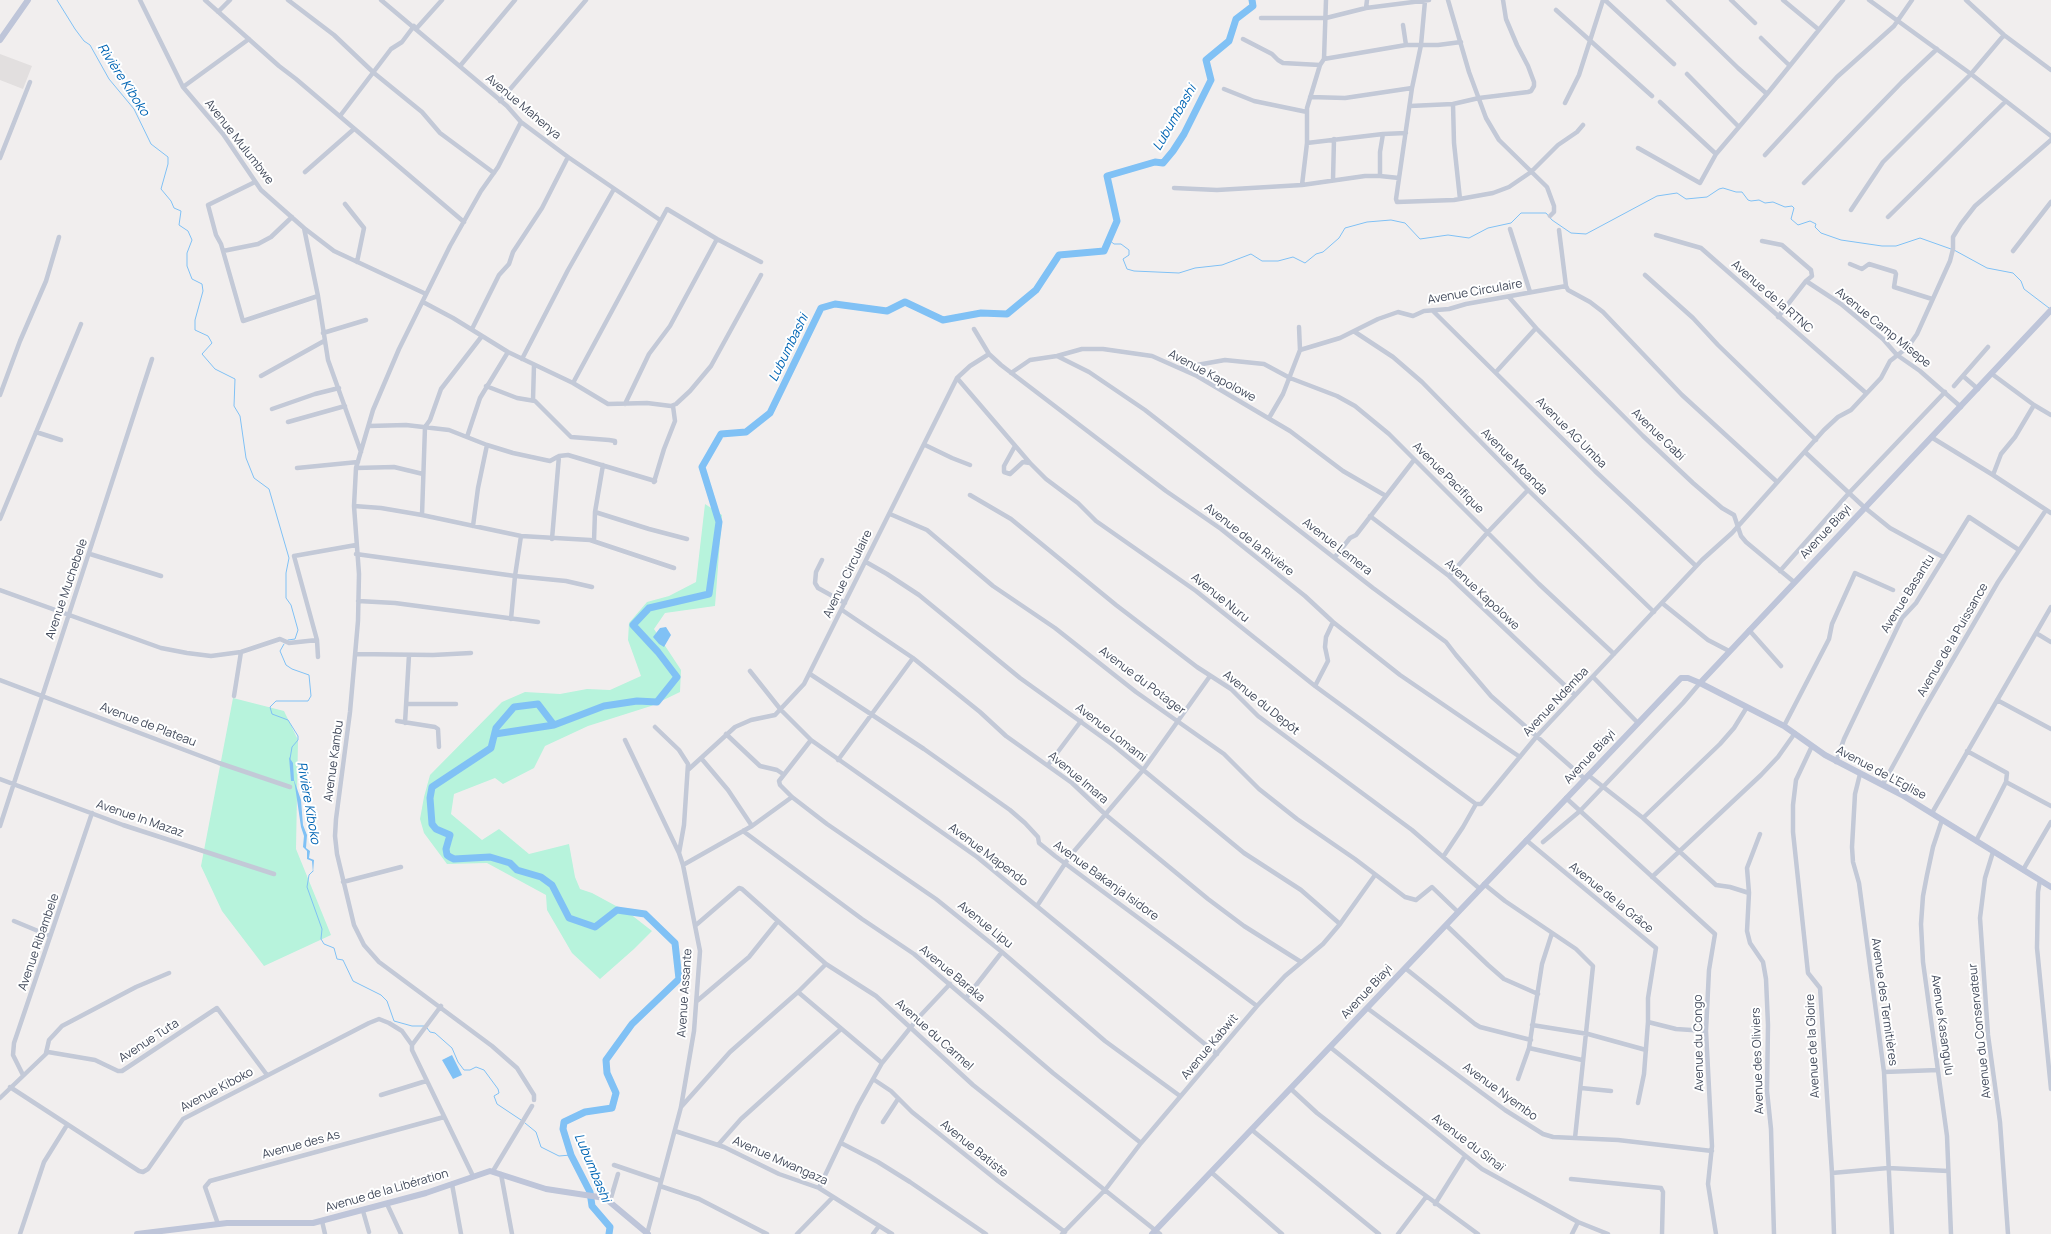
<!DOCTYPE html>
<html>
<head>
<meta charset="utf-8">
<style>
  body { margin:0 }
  canvas { display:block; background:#f1eeee }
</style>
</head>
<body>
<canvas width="2051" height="1234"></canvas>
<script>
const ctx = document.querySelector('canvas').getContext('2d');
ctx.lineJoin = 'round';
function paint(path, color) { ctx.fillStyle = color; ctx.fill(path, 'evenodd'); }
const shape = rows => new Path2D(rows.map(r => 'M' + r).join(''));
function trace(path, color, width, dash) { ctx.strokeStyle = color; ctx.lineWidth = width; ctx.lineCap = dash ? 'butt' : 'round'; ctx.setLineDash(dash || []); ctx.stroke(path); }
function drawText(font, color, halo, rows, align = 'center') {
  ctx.font = font + ' Manrope,sans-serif'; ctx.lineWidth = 4; ctx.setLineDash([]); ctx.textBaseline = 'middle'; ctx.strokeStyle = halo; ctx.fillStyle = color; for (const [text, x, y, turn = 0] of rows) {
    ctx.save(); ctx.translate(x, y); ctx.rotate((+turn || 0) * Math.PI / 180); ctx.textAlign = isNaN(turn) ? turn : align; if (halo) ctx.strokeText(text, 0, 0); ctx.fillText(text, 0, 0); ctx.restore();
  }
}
const education = shape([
  [0,54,32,66,23,89,0,80]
]);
const green = shape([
  [705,504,722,515,715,606,665,613,654,629,681,670,680,692,651,706,588,726,545,746,534,768,503,784,495,778,454,794,451,814,482,840,499,829,529,854,569,844,575,877,580,889,592,893,629,913,652,931,634,949,600,979,572,953,547,910,546,895,487,863,447,864,424,833,420,819,424,797,430,775,502,702,525,692,560,694,587,689,610,690,641,676,628,640,629,623,647,602,669,596,696,582],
  [233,698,284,711,298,740,296,849,331,935,264,966,222,911,201,866]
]);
const water = shape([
  [666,627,671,635,664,647,659,644,653,637,660,628],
  [289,757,293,763,294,780,301,800,303,825,307,835,306,848,310,851,309,858,314,860,313,873,312,861,307,859,307,851,303,847,304,836,301,827,295,786,294,781,291,781],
  [452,1055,462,1075,453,1079,442,1060]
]);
const stream = shape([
  [57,0,75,29,84,41,90,45,109,79,134,109,151,144,168,157,168,164,161,189,171,201,174,208,181,211,179,225,188,231,192,240,187,253,187,266,192,279,202,284,203,291,195,320,195,330,208,336,212,343,202,354,215,369,235,379,234,406,240,416,246,458,254,478,269,489,289,558,286,573,286,598,291,605,298,630,295,639,288,640],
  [1109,240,1114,244,1121,244,1129,250,1129,255,1123,259,1127,269,1134,271,1179,273,1195,268,1222,265,1251,254,1262,261,1278,261,1293,257,1305,263,1316,254,1323,252,1339,238,1345,228,1367,222,1391,220,1405,223,1420,239,1448,235,1469,238,1488,228,1511,223,1521,213,1546,213,1552,220,1571,233,1586,234,1657,196,1677,193,1686,199,1707,197,1719,189,1723,188,1736,192,1742,192,1748,200,1751,201,1759,200,1765,203,1773,202,1785,207,1792,206,1794,208,1791,219,1798,225,1810,221,1816,224,1815,227,1821,233,1841,240,1882,246,1896,246,1920,238,1951,249],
  [1954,250,1987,268,2013,273,2021,281,2024,289,2049,308],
  [284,644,280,651,286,665,292,669,309,675,311,696,308,701,276,701,270,707,272,714,288,720,298,736,298,740,292,747,290,759],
  [313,871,309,875,307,887,322,929,321,939,324,944,334,948,337,959,343,960,353,981,381,995,387,1001,394,1021,412,1026,424,1026],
  [427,1028,430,1032,435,1033,452,1048,458,1062,464,1070,470,1070,476,1067,484,1070,498,1089,499,1093,494,1096,497,1104,521,1120],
  [525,1123,536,1132,541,1147,559,1156,571,1155]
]);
const river = shape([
  [495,734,554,725],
  [609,1234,610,1227,592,1206,590,1192,571,1155,563,1129,564,1122,585,1112,612,1108,616,1093,607,1073,606,1060,632,1024,679,979,675,943,645,914,617,910,595,927,569,918,552,885,541,877,517,870,510,863,490,857,454,859,450,857,447,855,446,849,450,835,436,829,432,824,430,798,432,787,491,748,496,728,514,707,538,704,554,725,604,706,637,701,657,702,677,677,658,652,633,625,649,608,709,594,719,522,702,467,721,434,746,432,770,413,821,308,835,304,887,311,905,302,943,320,981,313,1007,314,1036,290,1059,255,1104,251,1117,221,1107,176,1155,162,1163,163,1173,151,1184,134,1211,80,1206,60,1229,41,1236,19,1253,6,1252,0]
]);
const street = shape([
  [140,0,183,87,223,134,261,190,304,228,334,251,426,294],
  [205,0,279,66,296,79,464,222],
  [288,0,334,35,374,73,422,112,440,133,494,173],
  [381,0,507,106,521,122,568,157,660,220],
  [1448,0,1469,72,1486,118,1499,140,1547,187,1554,206,1554,212,1550,216],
  [1605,0,1674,64],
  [1668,0,1738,68,1767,94],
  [1731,0,1755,23],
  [1783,0,1818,29],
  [1869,0,1971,74,2051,136],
  [1966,0,2004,35,2051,70],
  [1425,1,1421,45,1412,88,1396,199,1397,202,1454,200,1493,193,1509,187,1531,172,1558,145,1577,132,1583,125],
  [1366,8,1429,0],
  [1556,10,1652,96],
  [218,12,230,0],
  [1261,18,1326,18,1366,8,1367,0],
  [1403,25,1406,45,1438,45,1461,42],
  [416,29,442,0],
  [1761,38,1789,65],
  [1243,39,1272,54,1278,60,1283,63,1320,65],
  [1324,59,1326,0],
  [460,66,515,0],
  [1687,74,1738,126],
  [183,87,249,39],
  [1224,89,1254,101,1307,112],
  [1310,97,1345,98,1412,88],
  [500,101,586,0],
  [1660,102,1716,154],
  [1565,103,1579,75,1603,0],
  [1410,106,1453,104],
  [340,116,391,49,402,42,414,26],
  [521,122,498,167,481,191,450,246,399,349,373,410,356,468,354,506,359,574,358,621,350,712,336,819,335,836,337,854,354,925,364,945,379,962,492,1046,517,1068,534,1095,534,1100],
  [1307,143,1383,134],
  [1638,148,1700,183,1716,154,1767,94,1843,0],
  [1765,155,1837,77,1894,26,1912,0],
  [0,158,30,82],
  [305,172,354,129],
  [1380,176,1380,152,1383,134,1406,133],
  [1333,180,1334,139],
  [255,182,208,205,216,235,221,244,243,321,318,296],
  [1804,183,1902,82,1937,49],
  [1302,185,1307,143,1307,108,1320,65,1324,59,1406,45],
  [1174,188,1217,190,1302,185,1365,176,1380,176,1399,178],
  [1460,199,1454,143,1453,104,1479,98,1528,92,1531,91,1534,86,1534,82,1528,66,1517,45,1506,19,1503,0],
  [345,204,364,228,357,262],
  [1851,210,1883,162,1971,74,2004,35],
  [1888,217,2006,101],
  [304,228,318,296,328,360,361,452],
  [1510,229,1530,292],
  [1559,230,1566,286,1568,290,1590,302,1603,312,1682,395,1776,481],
  [1656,235,1701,248,1866,393],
  [1762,241,1782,245,1811,270,1812,276,1806,281],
  [223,251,258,244,271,237,292,217],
  [2013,251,2051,202],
  [1850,264,1862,269,1869,264,1895,272,1896,274,1894,287,1932,299],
  [1645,275,1693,318,1718,345,1816,440],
  [1509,297,1536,328,1643,436,1693,483,1722,508,1734,515,1741,536,1746,542,1794,582],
  [423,302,453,318,508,352,573,383,608,404,647,403,671,406,676,404,690,391,711,366,761,275],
  [1434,312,1595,471,1696,566],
  [1778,317,1806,281,1841,304,1883,339,1897,355,1920,371,1961,407],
  [472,329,499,275,509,264,513,252,542,208,568,157],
  [974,329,989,354,1001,365,1166,491,1221,529,1305,596,1333,622,1400,675,1520,757],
  [1355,332,1393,357,1422,382,1528,490,1654,612],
  [323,333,366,320],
  [1300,350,1340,338,1378,319,1398,312,1413,316,1424,311,1449,309,1466,304,1566,286],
  [1057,356,1089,372,1145,410,1373,588,1446,642,1456,655,1491,696,1585,779],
  [522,359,568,270,614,189],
  [1180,368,1225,360,1264,364,1290,378,1337,396,1355,406,1389,434,1539,584,1614,654],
  [1496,372,1536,328],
  [1011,373,1030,360,1057,356,1082,349,1103,349,1152,356,1197,376,1290,431,1343,471,1386,496],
  [1992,374,2034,405,2051,415],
  [261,376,324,341],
  [1963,376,1978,389],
  [957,378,1030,463,1046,479,1078,503,1096,521,1196,591,1315,686,1476,804],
  [573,383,667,209,717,239,761,262],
  [486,386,517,398,535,401,571,437,609,440,615,441,615,443],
  [1954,386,1988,347],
  [0,395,20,341,46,281,59,237],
  [533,400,534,365],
  [625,404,649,354,670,326,717,239],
  [272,409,315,394,339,388],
  [1269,418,1283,394,1300,350,1299,327],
  [288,422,345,406],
  [369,426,406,425,449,430,487,445,513,453,550,461,559,456,568,455,655,481],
  [36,432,61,440],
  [467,437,480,398,508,352],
  [1931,437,1993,475,2051,513],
  [925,445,952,458,970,465],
  [1015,446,1004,466,1004,472,1010,474,1023,462,1030,463],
  [1805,452,1864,507,1890,528,1943,557],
  [297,468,358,462],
  [356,468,394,467,423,474],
  [1993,475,2001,454,2015,437,2034,405],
  [654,482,664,449,675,421,673,406],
  [970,495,1011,519,1116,605,1197,667,1231,689,1258,716,1412,830,1480,889],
  [354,506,381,508,422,515,521,536,590,540,674,568],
  [595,512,649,529,687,539],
  [890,514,927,530,993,586,1055,628,1136,692,1224,754,1259,789,1297,819,1355,859,1405,897,1416,900,1432,887,1458,912],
  [422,515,425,427,430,420,441,389,482,336],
  [1370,516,1449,576,1575,695],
  [0,519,81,324],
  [473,526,478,488,487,445],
  [552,539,559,456],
  [594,541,595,512,603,465],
  [90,554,161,576],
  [356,554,515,576,566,581,592,587],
  [1335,557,1350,538,1356,535,1414,460],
  [822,560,816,572,815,583,818,588,845,603],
  [866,562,887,574,919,595,1020,678,1113,745,1244,853,1301,890,1340,924],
  [1780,571,1849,493,1945,392],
  [1449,576,1488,532,1528,490],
  [0,590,161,648,187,653,211,656,241,652,280,639,289,643,317,640],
  [358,601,395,603,538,622],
  [1662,603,1708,640,1729,651],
  [842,610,913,658,980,712,1006,736,1072,783,1106,815,1208,899,1244,926,1301,962],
  [511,619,515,576,521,536],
  [1749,630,1781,666],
  [2036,633,2051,642],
  [355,654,433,655,471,653],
  [318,657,317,640,294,556,356,545],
  [750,671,781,710,811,740,977,857,1217,1054],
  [810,674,924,749,1010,810,1025,823,1038,837,1039,843,1055,856,1257,1006],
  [1593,677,1637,722],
  [0,680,219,763,290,787],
  [1315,686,1328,661,1325,647,1326,637,1333,622],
  [234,696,241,652],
  [1997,700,2051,729],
  [406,704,456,704],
  [397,721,435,727,438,729,439,747],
  [405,723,409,655],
  [1784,726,1829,639,1832,624,1855,573,1893,590],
  [655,727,679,750,688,764,684,825,679,853],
  [726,734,760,766,777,770,783,774],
  [625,740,679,853,683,865,700,951,694,1031,681,1107,647,1234],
  [811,740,779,781,780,785,792,797,827,824,936,899,1002,952,1105,1041,1180,1096],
  [1812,746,1796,780,1793,805,1793,832,1808,973,1820,988,1832,1173,1834,1234],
  [1967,751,2007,773,2006,782,2051,806],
  [701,758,728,790,752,826],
  [838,760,913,658],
  [1836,762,1844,739,1902,618,1916,603,1969,517,2019,550],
  [1048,765,1081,721],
  [689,769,735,727,751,720,775,715,804,684,957,378,970,366,989,354],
  [1860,774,1855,794,1852,847,1853,862,1859,883,1884,1072,1892,1234],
  [1588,775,1643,818,1716,885,1730,887,1749,893],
  [0,779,123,825,274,874],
  [1883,784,1923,711,1998,582,2046,510],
  [1566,798,1715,934,1709,970,1706,1031,1712,1146,1708,1184,1716,1234],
  [1476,804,1481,804,1537,736,1702,560,1732,533,1824,430,1838,417,1851,410,1881,378,1890,361,1908,347,1917,334,1950,261,1953,249,1953,237,1961,224,1975,206,2051,140],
  [1932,813,2051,607],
  [1643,818,1720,744,1734,728,1747,707],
  [1942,820,1933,847,1927,875,1923,896,1921,924,1923,962,1947,1136,1951,1234],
  [0,826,152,359],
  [743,831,862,919,914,954,1053,1073,1141,1143],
  [1760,834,1747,868,1749,893,1747,931,1750,943,1763,962,1766,979,1768,1025,1767,1091,1771,1129,1774,1234],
  [1526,840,1656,948,1648,998,1648,1022,1644,1074,1638,1103],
  [1976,841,2006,782],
  [1543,842,1580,811,1683,703,1700,683],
  [1993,852,1985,878,1980,918,1988,1035,2000,1122,2008,1234],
  [1443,857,1463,827,1476,804],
  [683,865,752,826,792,797],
  [2023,870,2051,822],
  [1652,877,1761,775,1778,757,1795,733],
  [2040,880,2038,892,2037,948,2051,1089],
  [343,882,401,867],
  [1484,884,1505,901,1576,949,1593,966,1575,1138],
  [1037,906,1070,856,1143,770,1210,676],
  [14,921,50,936],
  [696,925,739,888,742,889,826,964,876,996,973,1085,1160,1234],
  [1446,925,1488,965,1504,979,1538,994],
  [1405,968,1475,1024,1480,1027,1531,1040],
  [798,992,882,1063],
  [966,998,1002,952],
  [697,1001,749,957,778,921],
  [441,1006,412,1045,412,1050,473,1176],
  [1367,1008,1505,1110,1543,1134,1553,1137,1618,1140,1712,1151],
  [1648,1022,1676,1029,1706,1031],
  [1532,1025,1588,1034,1646,1050],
  [1330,1047,1482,1169,1578,1222,1608,1234],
  [1529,1048,1582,1060],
  [46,1053,49,1040,62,1026,136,987,169,973],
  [1884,1072,1938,1070],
  [23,1075,13,1055,14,1043,92,813],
  [873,1079,891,1091,912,1112,998,1181,1065,1232],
  [1518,1079,1529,1048,1542,964,1552,933],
  [10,1087,139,1171,143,1172,148,1169,183,1119,369,1023,379,1019,389,1023,402,1031,412,1045],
  [1581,1088,1611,1091],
  [1291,1089,1317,1113,1384,1165,1478,1234],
  [381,1095,426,1081],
  [0,1098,48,1052,95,1060,118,1071,122,1071,217,1008,267,1075],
  [681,1107,730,1052,798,992,826,964],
  [883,1122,898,1099],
  [1252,1130,1379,1234],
  [675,1131,724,1147,779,1174,819,1188,892,1234],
  [841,1143,878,1162,910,1182,986,1234],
  [718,1145,741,1119,841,1029],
  [614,1165,661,1181],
  [493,1171,532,1106],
  [1211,1172,1282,1234],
  [1832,1173,1888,1168,1948,1171],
  [501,1174,512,1234],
  [1571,1179,1661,1188,1663,1192,1662,1234],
  [452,1184,461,1234],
  [660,1186,699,1199,767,1234],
  [819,1188,858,1106,882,1063,919,1017,950,984],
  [610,1201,618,1174],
  [387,1204,401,1234],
  [1435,1204,1465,1156],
  [363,1211,369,1232],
  [322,1221,325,1234],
  [218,1224,205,1187,210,1181,444,1117],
  [20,1234,44,1162,67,1125],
  [797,1234,833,1197],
  [873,1234,879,1226],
  [1062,1234,1105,1190,1141,1143,1257,1006,1285,976,1323,944,1340,924,1375,875],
  [1398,1234,1426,1197],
  [1572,1234,1578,1222]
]);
const secondary = shape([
  [0,40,28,0],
  [1700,683,2051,310],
  [137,1234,227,1223,313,1223,426,1193,490,1171,546,1189,605,1198,648,1234],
  [1152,1234,1681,678,1688,678,1700,683,1784,726,1825,755,1902,795,2051,887]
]);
const streetNames = [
  ["Avenue Mahenya",523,107,40],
  ["Avenue Mulumbwe",239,142,52],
  ["Avenue Circulaire",1475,292,-10],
  ["Avenue de la RTNC",1772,297,41],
  ["Avenue Camp Misepe",1883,328,39],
  ["Avenue Kapolowe",1212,376,28],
  ["Avenue AG Umba",1571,433,45],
  ["Avenue Gabi",1658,435,44],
  ["Avenue Moanda",1514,462,45],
  ["Avenue Pacifique",1448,478,45],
  ["Avenue Biayi",1826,532,-47],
  ["Avenue de la Rivière",1249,540,38],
  ["Avenue Lemera",1337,547,38],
  ["Avenue Circulaire",848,574,-64],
  ["Avenue Muchebele",67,589,-71],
  ["Avenue Basantu",1908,594,-58],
  ["Avenue Kapolowe",1482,595,43],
  ["Avenue Nuru",1220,598,39],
  ["Avenue de la Puissance",1953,640,-60],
  ["Avenue du Potager",1142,681,37],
  ["Avenue Ndemba",1556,702,-47],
  ["Avenue du Depôt",1261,703,39],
  ["Avenue de Plateau",148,725,21],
  ["Avenue Lomami",1111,733,38],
  ["Avenue Biayi",1590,757,-47],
  ["Avenue Kambu",334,761,-82],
  ["Avenue de L'Eglise",1881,773,28],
  ["Avenue Imara",1078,778,40],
  ["Avenue In Mazaz",140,819,19],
  ["Avenue Mapendo",988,855,37],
  ["Avenue Bakanja Isidore",1106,881,36],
  ["Avenue de la Grâce",1611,898,39],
  ["Avenue Lipu",985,925,39],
  ["Avenue Ribambele",39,942,-71],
  ["Avenue Baraka",952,974,40],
  ["Avenue Biayi",1367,992,-47],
  ["Avenue Assante",685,993,-86],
  ["Avenue des Termitières",1884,1002,82],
  ["Avenue Kasangulu",1942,1025,82],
  ["Avenue du Conservateur",1980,1031,-96],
  ["Avenue du Carmel",934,1035,42],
  ["Avenue Tuta",149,1041,-33],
  ["Avenue du Congo",1699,1043,-91],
  ["Avenue de la Gloire",1813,1046,-93],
  ["Avenue Kabwit",1210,1047,-50],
  ["Avenue des Oliviers",1758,1061,-92],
  ["Avenue Kiboko",217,1090,-28],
  ["Avenue Nyembo",1500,1092,36],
  ["Avenue du Sinaï",1468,1143,37],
  ["Avenue des As",301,1145,-15],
  ["Avenue Batiste",974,1149,39],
  ["Avenue Mwangaza",780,1161,24],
  ["Avenue de la Libération",387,1191,-16]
];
const waterNames = [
  ["Rivière Kiboko",123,80,57],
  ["Lubumbashi",1175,118,-60],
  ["Lubumbashi",789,348,-64],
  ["Rivière Kiboko",308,803,80],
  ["Lubumbashi",592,1168,67]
];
paint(education, '#e2dfdf');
paint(green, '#b7f3dc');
paint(water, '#80c1f5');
trace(stream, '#80c1f5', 1);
trace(river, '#80c1f5', 7);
trace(street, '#c3c9d7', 4.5);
trace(secondary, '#bec5d9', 6);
drawText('12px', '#444c5d', '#fff', streetNames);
drawText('italic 13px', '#0065b4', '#fff', waterNames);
</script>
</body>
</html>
